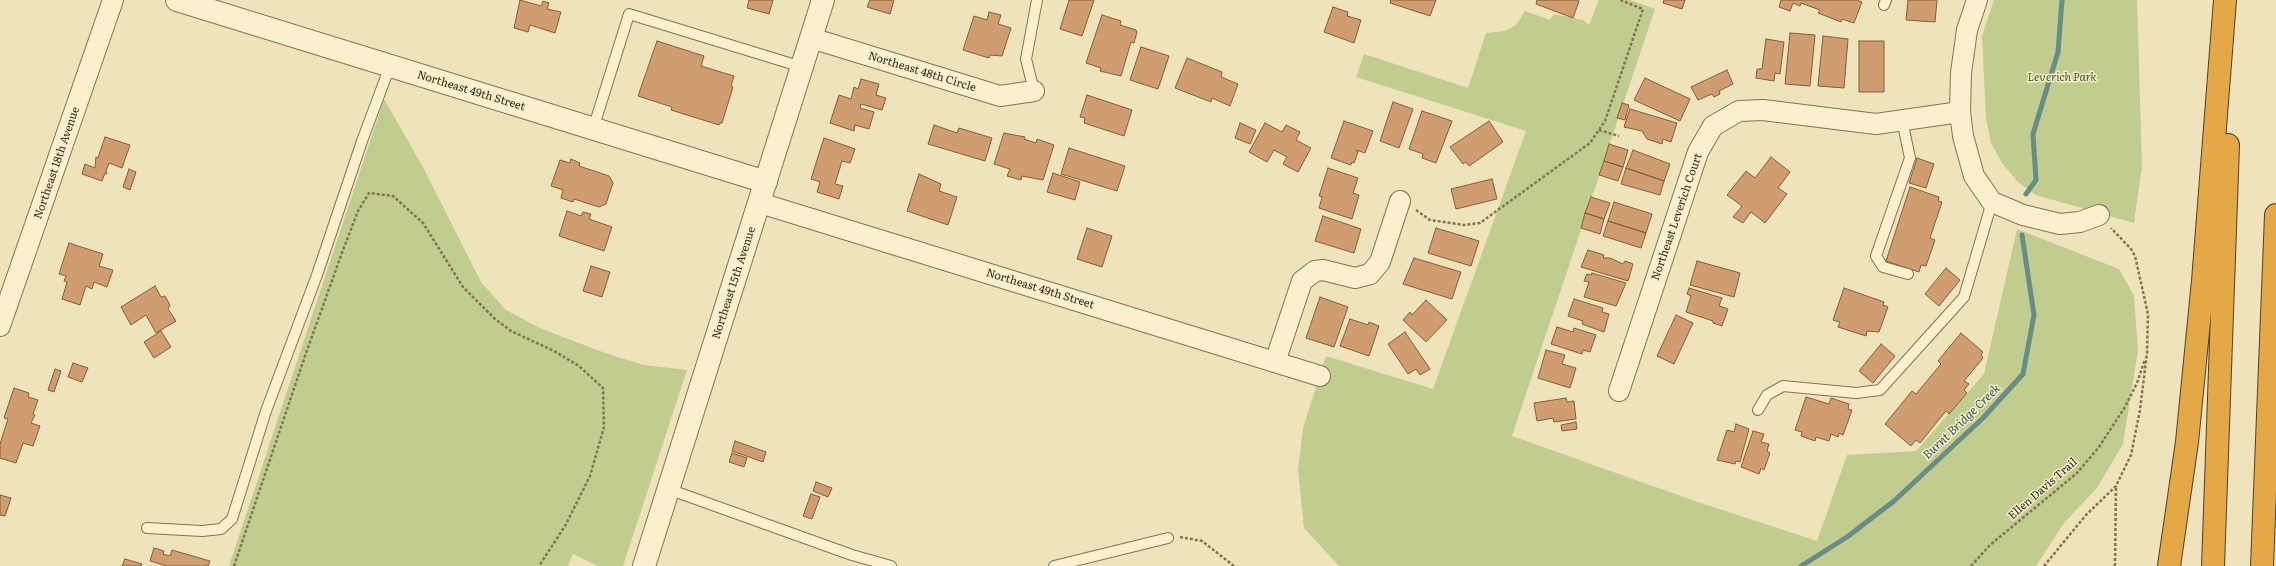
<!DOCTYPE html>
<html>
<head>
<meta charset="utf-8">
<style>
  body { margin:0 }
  canvas { display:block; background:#efe3bb }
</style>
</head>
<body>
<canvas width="2276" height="566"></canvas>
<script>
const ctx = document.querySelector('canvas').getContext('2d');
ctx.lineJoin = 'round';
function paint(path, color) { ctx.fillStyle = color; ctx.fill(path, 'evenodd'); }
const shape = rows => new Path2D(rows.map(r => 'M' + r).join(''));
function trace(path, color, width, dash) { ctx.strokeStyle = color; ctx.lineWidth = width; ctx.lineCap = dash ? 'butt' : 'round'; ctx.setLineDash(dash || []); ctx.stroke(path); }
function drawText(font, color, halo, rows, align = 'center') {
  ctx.font = font + ' Literata,serif'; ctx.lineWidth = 3; ctx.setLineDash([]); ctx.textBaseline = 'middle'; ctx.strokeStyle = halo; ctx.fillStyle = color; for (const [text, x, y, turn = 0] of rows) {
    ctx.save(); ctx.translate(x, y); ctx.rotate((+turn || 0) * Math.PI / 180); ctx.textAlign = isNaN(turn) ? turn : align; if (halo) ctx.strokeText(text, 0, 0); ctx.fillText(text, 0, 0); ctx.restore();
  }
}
const green = shape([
  [1599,0,1630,0,1655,9,1512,436,1695,501,1817,541,1847,455,1916,451,1984,374,2017,229,2119,269,2134,296,2138,350,2123,444,2097,488,2064,523,2036,566,1339,566,1304,528,1298,470,1303,428,1326,356,1433,389,1526,131,1356,77,1364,54,1468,88,1486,33,1505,31,1516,25,1525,11,1550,20,1554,14,1583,20,1589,25],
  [1994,0,2137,0,2142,166,2134,223,2036,195,2018,182,2002,163,1991,143,1986,119,1982,36],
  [384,99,423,167,481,282,506,310,542,329,608,354,644,365,687,370,623,566,598,566,573,554,568,566,229,566]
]);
const stream = shape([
  [2026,194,2036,180,2033,134,2058,52,2062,0],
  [1801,566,1847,537,1894,501,1983,418,2023,374,2034,315,2022,235]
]);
const building = shape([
  [520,0,541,6,543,1,549,3,547,9,561,12,555,33,530,25,528,32,514,28,520,0],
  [749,0,773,0,769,14,747,8,749,0],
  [870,0,894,0,890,14,867,7,870,0],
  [1069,0,1094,0,1082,36,1060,29,1069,0],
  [1391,0,1436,0,1430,16,1390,3,1391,0],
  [1537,0,1577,0,1579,1,1573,18,1536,4,1537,0],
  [1664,0,1685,0,1682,9,1663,3,1664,0],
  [1781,0,1857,0,1862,2,1854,23,1842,19,1841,22,1818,13,1820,10,1801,3,1800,6,1793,3,1790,11,1779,7,1781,0],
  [1908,0,1937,0,1935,22,1906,20,1908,0],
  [1333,7,1348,12,1347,16,1361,20,1354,43,1324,32,1333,7],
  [989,12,1001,15,998,24,1011,28,1002,56,990,55,989,58,963,50,974,16,987,20,989,12],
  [1102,15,1121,21,1120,25,1136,30,1137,32,1134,43,1131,42,1121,76,1100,71,1101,68,1086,63,1102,15],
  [1790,33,1815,35,1810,86,1785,84,1790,33],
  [1823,36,1848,39,1844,88,1818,86,1823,36],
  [1766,39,1784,42,1780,74,1775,73,1774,81,1756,78,1757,69,1762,69,1766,39],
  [657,41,704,56,701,66,734,76,731,86,733,87,722,123,720,123,719,125,671,110,672,107,638,96,657,41],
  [1859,41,1884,41,1884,92,1859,92,1859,41],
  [1141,47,1169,56,1158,89,1130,80,1141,47],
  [1187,58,1222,72,1221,77,1238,84,1230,106,1212,98,1211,102,1175,88,1187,58],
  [1727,70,1733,84,1719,91,1720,94,1714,97,1712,94,1698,100,1691,87,1727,70],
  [1645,78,1690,99,1680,121,1634,100,1645,78],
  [861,79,879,84,876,95,886,98,882,110,861,104,860,108,874,112,869,129,855,125,854,131,830,123,839,95,851,99,854,87,858,89,861,79],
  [1087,95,1132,110,1124,136,1084,123,1085,118,1080,117,1087,95],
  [1393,102,1413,109,1399,148,1380,141,1393,102],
  [1622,103,1629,105,1625,120,1617,118,1622,103],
  [1630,109,1677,123,1671,142,1663,139,1662,144,1647,139,1642,131,1624,127,1630,109],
  [1422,111,1452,121,1436,163,1422,158,1423,154,1409,149,1422,111],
  [1344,121,1373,131,1365,153,1356,150,1358,152,1354,163,1352,162,1351,165,1331,158,1344,121],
  [1489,121,1503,142,1469,166,1466,162,1463,164,1450,147,1489,121],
  [1240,123,1256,130,1250,144,1235,138,1240,123],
  [1265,123,1282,132,1286,125,1300,132,1296,140,1311,148,1298,172,1283,164,1287,157,1274,150,1267,162,1249,152,1265,123],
  [934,125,957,133,959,128,992,138,985,161,928,144,934,125],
  [1004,133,1025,137,1024,139,1036,143,1037,139,1054,145,1043,180,1022,176,1021,180,1007,176,1010,169,994,164,1004,133],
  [105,137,130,145,122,168,109,163,106,171,107,174,105,173,102,181,82,174,85,164,95,168,96,157,98,158,105,137],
  [824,138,855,149,850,163,842,161,835,184,843,186,839,199,817,192,820,182,811,179,824,138],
  [1609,144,1628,150,1623,167,1604,161,1609,144],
  [1069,148,1125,166,1117,191,1061,174,1069,148],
  [1633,150,1670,164,1664,181,1626,168,1633,150],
  [1771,157,1790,172,1778,188,1787,194,1765,223,1751,212,1743,223,1733,217,1742,206,1727,195,1746,171,1755,178,1771,157],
  [1917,158,1934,164,1926,188,1909,183,1917,158],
  [571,159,580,163,579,166,609,176,613,183,606,204,599,207,574,199,573,202,561,198,563,190,551,186,560,160,570,163,571,159],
  [1604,161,1623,167,1618,181,1599,175,1604,161],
  [1328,168,1358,178,1353,193,1359,195,1352,219,1319,208,1322,197,1319,196,1328,168],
  [1626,168,1664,181,1660,195,1621,184,1626,168],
  [129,169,136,172,130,190,123,187,129,169],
  [1053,173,1080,182,1075,200,1047,192,1053,173],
  [919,174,941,184,939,191,957,197,948,225,907,211,919,174],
  [1492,179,1497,199,1456,209,1451,189,1492,179],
  [1910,187,1939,197,1938,201,1942,202,1930,238,1935,240,1926,266,1921,265,1919,272,1886,261,1910,187],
  [1591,197,1610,203,1604,219,1585,213,1591,197],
  [1614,202,1652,214,1646,233,1608,221,1614,202],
  [567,211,581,216,583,212,591,214,589,219,612,227,604,251,559,236,567,211],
  [1585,213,1604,219,1600,234,1581,228,1585,213],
  [1323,216,1361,229,1354,253,1315,241,1323,216],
  [1608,221,1646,233,1641,248,1603,236,1608,221],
  [1087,228,1112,236,1102,267,1077,259,1087,228],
  [1436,228,1479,241,1471,266,1428,253,1436,228],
  [69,243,103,254,99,266,113,270,107,287,94,282,92,289,86,286,80,305,62,299,67,282,64,281,66,276,59,274,69,243],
  [1588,250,1604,255,1603,258,1610,258,1623,264,1625,261,1633,264,1628,281,1581,267,1588,250],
  [1414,258,1461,272,1452,299,1403,284,1414,258],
  [1697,261,1740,273,1734,297,1690,285,1697,261],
  [591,266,610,272,602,297,583,291,591,266],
  [1946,268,1960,280,1939,306,1925,294,1946,268],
  [1592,273,1626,283,1616,306,1584,297,1589,282,1584,281,1587,274,1591,275,1592,273],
  [155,286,161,297,165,296,170,305,168,309,176,321,156,333,146,315,131,325,121,307,155,286],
  [1689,288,1722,298,1719,306,1728,309,1722,326,1713,323,1713,321,1686,312,1691,296,1687,294,1689,288],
  [1844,288,1884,302,1883,305,1888,307,1879,332,1867,331,1866,336,1838,327,1840,322,1833,320,1844,288],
  [1320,297,1348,307,1334,347,1306,338,1320,297],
  [1574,299,1603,308,1602,312,1609,314,1604,332,1582,324,1583,321,1568,316,1574,299],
  [1426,300,1447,320,1426,342,1403,320,1410,312,1412,315,1426,300],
  [1676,315,1693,323,1674,364,1657,356,1676,315],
  [1350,319,1368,325,1369,322,1379,326,1369,356,1340,346,1350,319],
  [1557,327,1573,332,1574,328,1596,335,1590,352,1583,350,1582,354,1551,344,1557,327],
  [161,331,171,347,154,358,144,342,161,331],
  [1405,332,1430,369,1420,375,1416,369,1408,374,1388,344,1405,332],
  [1961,333,1983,352,1981,355,1983,358,1964,381,1969,384,1964,390,1967,393,1949,414,1946,411,1920,443,1916,440,1911,446,1885,424,1912,391,1916,394,1941,364,1938,361,1961,333],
  [1881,344,1895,356,1873,383,1859,371,1881,344],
  [1546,350,1565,355,1562,364,1576,368,1570,388,1538,378,1546,350],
  [73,363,88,368,82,382,68,377,73,363],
  [55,369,61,371,54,392,48,390,55,369],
  [14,388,29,393,28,397,38,400,33,414,35,415,31,423,40,426,33,446,23,443,16,463,0,458,0,444,8,419,4,418,14,388],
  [1806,397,1829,404,1831,398,1849,404,1848,409,1852,410,1843,435,1839,433,1838,437,1831,434,1829,441,1816,437,1815,441,1801,436,1802,432,1795,430,1806,397],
  [1566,398,1567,402,1574,401,1576,419,1554,422,1553,418,1537,421,1534,403,1566,398],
  [1576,422,1577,429,1562,431,1561,425,1576,422],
  [1736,424,1749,429,1740,462,1736,461,1735,464,1717,460,1727,430,1734,432,1736,424],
  [1753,431,1764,434,1761,442,1769,444,1767,451,1770,453,1764,470,1761,468,1759,474,1741,467,1753,431],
  [735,441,766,452,763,462,732,451,735,441],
  [732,453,747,458,744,467,729,462,732,453],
  [816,482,832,488,828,497,813,491,816,482],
  [811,494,820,497,812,519,803,516,811,494],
  [0,495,11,498,5,516,0,515,0,495],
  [154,548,164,551,163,554,170,556,172,550,210,561,208,566,167,566,150,561,154,548],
  [125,559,142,564,141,566,122,566,125,559]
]);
const path = shape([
  [1599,130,1619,136],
  [1416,210,1430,220,1464,225,1480,223,1590,143,1605,121,1643,9,1620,0],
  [1180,537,1202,541,1234,566],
  [234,566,305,356,343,250,358,211,369,193,393,196,423,223,463,287,494,318,511,331,554,351,579,366,603,388,604,427,590,476,565,526,539,566],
  [1971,566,1990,545,2077,473,2099,447,2125,407,2137,383,2145,359],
  [2044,566,2086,515,2116,486,2131,455,2140,410,2147,353,2148,314,2135,256,2131,249,2111,228],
  [2115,566,2116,487]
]);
const service = shape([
  [1884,5,1886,0],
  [1034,91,1026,59,1037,0],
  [1902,120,1910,158,1876,256,1883,267,1908,274],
  [593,129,629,14,802,67],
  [1758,410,1767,395,1783,386,1856,393,1880,390,1964,297,1992,202],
  [668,489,852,555,891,566],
  [147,528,202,531,221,529,232,519,266,411,317,275,362,141,390,66],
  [1054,566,1168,538]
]);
const minor = shape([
  [1977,0,1967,30,1961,73,1960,112,1963,136,1974,176,1992,202,2023,215,2060,224,2080,222,2099,215],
  [811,38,1000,96,1034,91],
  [760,203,1320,376],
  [0,326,113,0],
  [1275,362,1302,281,1315,271,1323,270,1355,278,1370,274,1380,262,1400,201],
  [1619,391,1698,152,1713,126,1739,111,1763,110,1876,124,1960,112]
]);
const tertiary = shape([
  [177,0,766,182],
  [644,566,823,0]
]);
const motorway = shape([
  [2169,566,2187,442,2203,281,2225,0],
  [2213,566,2228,145],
  [2262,566,2276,215]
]);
const streetNames = [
  ["Northeast 48th Circle",922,72,17],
  ["Northeast 49th Street",471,91,17],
  ["Northeast 18th Avenue",57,163,-71],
  ["Northeast Leverich Court",1677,217,-71],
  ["Northeast 15th Avenue",734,283,-72],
  ["Northeast 49th Street",1040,289,17],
  ["Ellen Davis Trail",2043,489,-41]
];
const parkNames = [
  ["Leverich Park",2062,78]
];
const waterNames = [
  ["Burnt Bridge Creek",1962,422,-44]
];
paint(green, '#c1cd8f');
trace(stream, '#678d86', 5);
paint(building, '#cf9d6f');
trace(building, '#865d39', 1);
trace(service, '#867254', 12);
trace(minor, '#867254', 22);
trace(tertiary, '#867254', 24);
trace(motorway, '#534029', 24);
trace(path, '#867254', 2.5, [3, 2]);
trace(service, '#faf0ce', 10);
trace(minor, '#faf0ce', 20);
trace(tertiary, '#faf0ce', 22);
trace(motorway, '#e4a946', 22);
drawText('11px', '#35291a', '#f6edca', streetNames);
drawText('italic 11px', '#425220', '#f6edca', parkNames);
drawText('italic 12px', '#285555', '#f6edca', waterNames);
</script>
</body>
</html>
